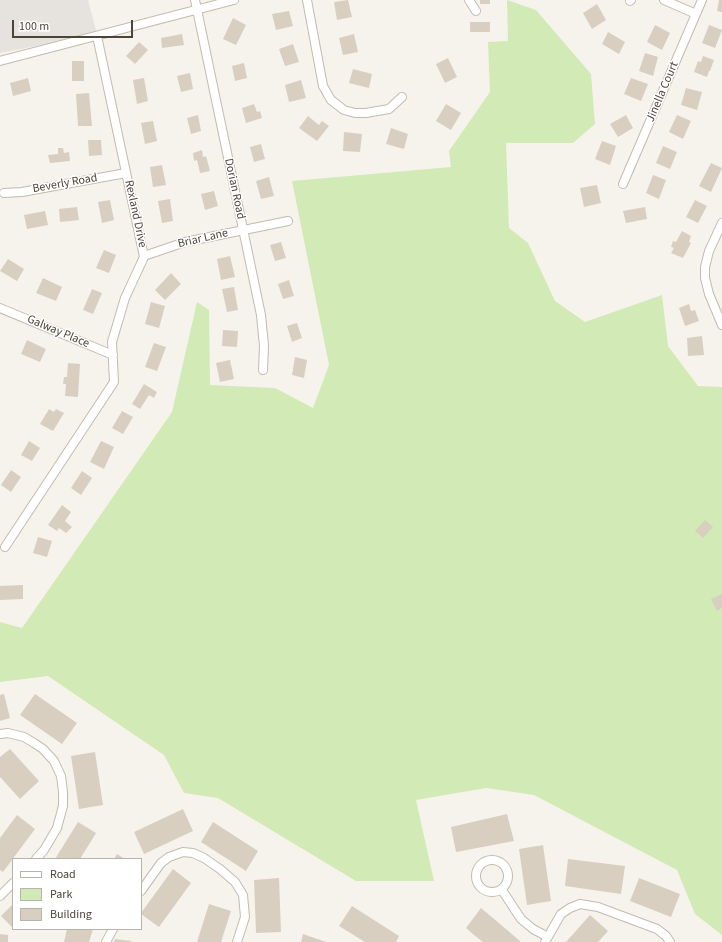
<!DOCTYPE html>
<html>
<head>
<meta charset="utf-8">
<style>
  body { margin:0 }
  #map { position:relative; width:722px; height:942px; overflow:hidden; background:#f6f3ec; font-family:"Source Sans 3",sans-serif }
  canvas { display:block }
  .legend { position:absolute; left:12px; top:858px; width:130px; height:72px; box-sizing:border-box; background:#fff; border:1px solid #b7b4b0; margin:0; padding:5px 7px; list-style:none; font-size:12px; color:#4b4439 }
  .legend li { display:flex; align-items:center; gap:8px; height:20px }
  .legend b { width:20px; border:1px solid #b7b4b0 }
  .scale { position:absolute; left:12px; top:20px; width:121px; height:18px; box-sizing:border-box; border:2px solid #4b4439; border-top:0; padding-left:5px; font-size:12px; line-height:14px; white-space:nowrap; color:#4b4439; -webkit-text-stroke:3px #fff; paint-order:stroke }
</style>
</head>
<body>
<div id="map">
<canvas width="722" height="942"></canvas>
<ul class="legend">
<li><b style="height:5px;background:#fff"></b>Road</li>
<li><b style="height:11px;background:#d2eab5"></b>Park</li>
<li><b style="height:11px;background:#d8cfc1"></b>Building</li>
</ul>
<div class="scale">100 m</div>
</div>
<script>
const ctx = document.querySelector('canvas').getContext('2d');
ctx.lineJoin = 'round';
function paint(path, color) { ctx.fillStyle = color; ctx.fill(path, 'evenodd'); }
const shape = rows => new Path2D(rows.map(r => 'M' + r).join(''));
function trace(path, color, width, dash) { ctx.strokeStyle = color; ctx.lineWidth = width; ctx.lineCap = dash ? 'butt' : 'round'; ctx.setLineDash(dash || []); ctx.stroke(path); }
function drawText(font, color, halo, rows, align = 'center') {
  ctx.font = font + ' "Source Sans 3",sans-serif'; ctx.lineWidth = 3; ctx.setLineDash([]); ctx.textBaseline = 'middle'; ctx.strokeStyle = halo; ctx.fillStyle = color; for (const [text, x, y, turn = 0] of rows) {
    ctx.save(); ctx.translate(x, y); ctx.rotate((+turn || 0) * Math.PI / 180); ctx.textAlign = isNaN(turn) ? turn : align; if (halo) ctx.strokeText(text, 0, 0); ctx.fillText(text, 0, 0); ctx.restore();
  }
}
const industrial = shape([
  [0,0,88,0,97,34,0,53]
]);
const green = shape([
  [507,0,536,10,591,74,595,124,573,143,506,143,509,228,528,243,555,301,585,322,662,295,668,346,698,386,722,387,722,935,695,914,677,870,534,795,486,788,416,800,434,881,356,881,218,798,184,793,164,755,48,676,0,682,0,622,22,628,172,412,197,302,209,310,210,385,275,388,313,408,329,365,292,181,451,167,449,151,490,92,488,42,508,41]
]);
const building = shape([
  [348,0,352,17,337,20,334,2],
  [480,0,490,0,490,4,480,4],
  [719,0,722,0,722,12,717,11],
  [597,4,606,20,592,29,583,13],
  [289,11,293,26,276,30,272,14],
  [233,18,246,25,236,45,223,39],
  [470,22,490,22,490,32,470,32],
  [655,25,670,33,662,50,647,42],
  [709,25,722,30,715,48,702,43],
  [608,32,625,42,619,54,602,44],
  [182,34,184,45,162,48,161,38],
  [354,34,358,52,343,55,339,38],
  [139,42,148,50,135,64,126,56],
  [293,44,299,62,285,66,279,49],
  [645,53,658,57,653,76,639,71],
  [703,56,714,60,710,71,709,71,707,77,694,72,698,61,701,62],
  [448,58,457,77,445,83,436,64],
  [72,61,84,61,84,81,72,81],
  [244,63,247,78,235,81,232,66],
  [353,69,372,74,369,88,349,83],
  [190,73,193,89,181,92,177,76],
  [28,78,31,91,13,96,10,83],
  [144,78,148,101,137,104,133,80],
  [631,78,648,84,641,101,624,94],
  [301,80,306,98,289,102,285,85],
  [686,88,702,92,697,110,681,105],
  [89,93,92,126,78,126,76,94],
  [254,104,257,112,260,111,262,118,246,123,242,108],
  [446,104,461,113,451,130,436,121],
  [198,115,201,131,191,134,187,118],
  [626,115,633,128,618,137,610,124],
  [677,115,691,121,683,139,669,132],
  [308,116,319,125,322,121,329,126,317,141,299,128],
  [153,121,157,141,145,144,141,123],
  [391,128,408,134,404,149,386,144],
  [344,132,362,134,360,152,343,151],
  [88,140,101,140,102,155,89,156],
  [602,141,616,146,610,165,595,159],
  [261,144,265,159,254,162,250,147],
  [663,146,677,152,670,169,656,163],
  [58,148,63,148,64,153,69,152,70,161,50,163,48,155,58,154],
  [202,150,203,157,206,156,210,171,200,173,197,160,194,161,193,153],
  [711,163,722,168,711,192,699,186],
  [162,165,166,185,153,187,150,167],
  [653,175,666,180,659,199,646,193],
  [269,177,274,196,261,199,256,181],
  [597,185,601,203,584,207,580,188],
  [214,191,218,206,205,210,201,194],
  [170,199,173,221,162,223,158,201],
  [110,200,114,220,102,223,98,202],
  [695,200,707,206,698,223,686,217],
  [77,207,79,220,60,222,59,209],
  [645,207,647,219,626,223,623,211],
  [45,211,48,225,27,229,24,215],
  [682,231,691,236,689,242,691,243,683,258,671,253,674,248,671,247,673,241,676,242],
  [281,242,286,258,275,261,270,245],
  [104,250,116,255,109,273,96,268],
  [230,256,235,277,221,280,217,259],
  [8,259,24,269,17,281,0,271],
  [171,273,181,284,165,300,155,290],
  [43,278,62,287,56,301,36,293],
  [289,280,294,296,283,299,278,284],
  [234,287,238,310,227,312,222,289],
  [92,289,102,293,93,314,83,310],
  [151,302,165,306,159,328,145,324],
  [689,304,691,311,695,310,699,321,685,326,679,308],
  [297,323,302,338,292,342,287,326],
  [223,330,238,331,237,347,222,346],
  [702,336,704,355,688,356,687,338],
  [27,340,46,349,40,362,21,354],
  [154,343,166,347,157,371,145,367],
  [295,357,307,360,304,378,292,375],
  [230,360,234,379,220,382,216,363],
  [68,363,80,364,78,397,65,396,66,384,63,384,64,377,67,377],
  [144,384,157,392,154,398,149,395,140,409,132,404],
  [49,409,54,412,56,409,64,413,53,431,40,424],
  [122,411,133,417,123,434,112,428],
  [29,441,40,448,32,461,21,455],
  [101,441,114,447,104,469,90,462],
  [11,470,21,477,11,492,1,485],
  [82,471,92,478,81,495,71,488],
  [62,505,71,512,65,521,72,527,66,533,59,528,57,531,48,525],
  [705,520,713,527,703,538,695,531],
  [38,537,52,541,47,557,33,553],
  [23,585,23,599,0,600,0,586],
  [722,594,722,608,717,611,711,599],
  [4,694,10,718,0,721,0,695],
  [35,694,77,723,62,744,20,715],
  [10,749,39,781,20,799,0,777,0,757],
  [95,752,103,805,79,809,71,756],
  [183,809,193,831,144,854,134,832],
  [507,814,514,841,456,852,451,827],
  [17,815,35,829,3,872,0,870,0,838],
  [78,822,96,833,90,843,80,859,55,859],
  [213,822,258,851,246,871,201,842],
  [543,845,551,901,527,905,519,849],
  [117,854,125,859,114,859],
  [568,859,625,866,621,894,565,886],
  [173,869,191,883,159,927,141,914,141,913],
  [279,878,281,932,256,933,254,880],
  [639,878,680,894,671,917,630,901],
  [13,904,13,928,1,916],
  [209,904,231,911,221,942,197,942],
  [352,906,399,936,396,942,365,942,339,926],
  [481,908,506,929,521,942,483,942,474,935,466,928],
  [590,915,608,931,600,940,598,942,566,942],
  [67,929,93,929,89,942,64,942],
  [0,934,8,935,8,942,0,942],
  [303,934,326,942,301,942],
  [115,939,131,941,131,942,114,942]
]);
const minor = shape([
  [195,0,261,315,264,346,263,370],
  [307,0,323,86,331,100,344,110,355,113,366,113,389,109,402,97],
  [469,0,476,11],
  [664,0,696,14],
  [630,1,631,0],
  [0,61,234,0],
  [623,184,702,0],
  [4,193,22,192,126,173],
  [722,223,709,251,705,267,705,278,709,294,722,325],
  [144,256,185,242,288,221],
  [0,308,113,355],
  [5,547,114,382,112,342,125,298,144,257,97,36],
  [0,734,8,733,24,737,34,743,43,749,54,761,61,776,63,792,63,806,57,828,44,850,36,859],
  '476 876a16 16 0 1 1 32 0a16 16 0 1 1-32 0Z',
  [502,890,521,919,533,929,548,937],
  [141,891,161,863,169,857,183,852,193,853,204,858,220,869,235,882,243,895,245,917,237,942],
  [0,896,13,883],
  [106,942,113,929],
  [545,942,561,914,570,908,580,904,598,907,657,929,666,936,670,942]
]);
const streetNames = [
  ["Jinella Court",663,92,-67],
  ["Beverly Road",65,184,-10],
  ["Dorian Road",234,189,78],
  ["Rexland Drive",135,214,78],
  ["Briar Lane",203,239,-13],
  ["Galway Place",58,332,23]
];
paint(industrial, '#e6e2dd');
paint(green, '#d2eab5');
paint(building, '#d8cfc1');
trace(minor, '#c2bbae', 10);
trace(minor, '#fff', 8);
drawText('12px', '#4b4439', '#fff', streetNames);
</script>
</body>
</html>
